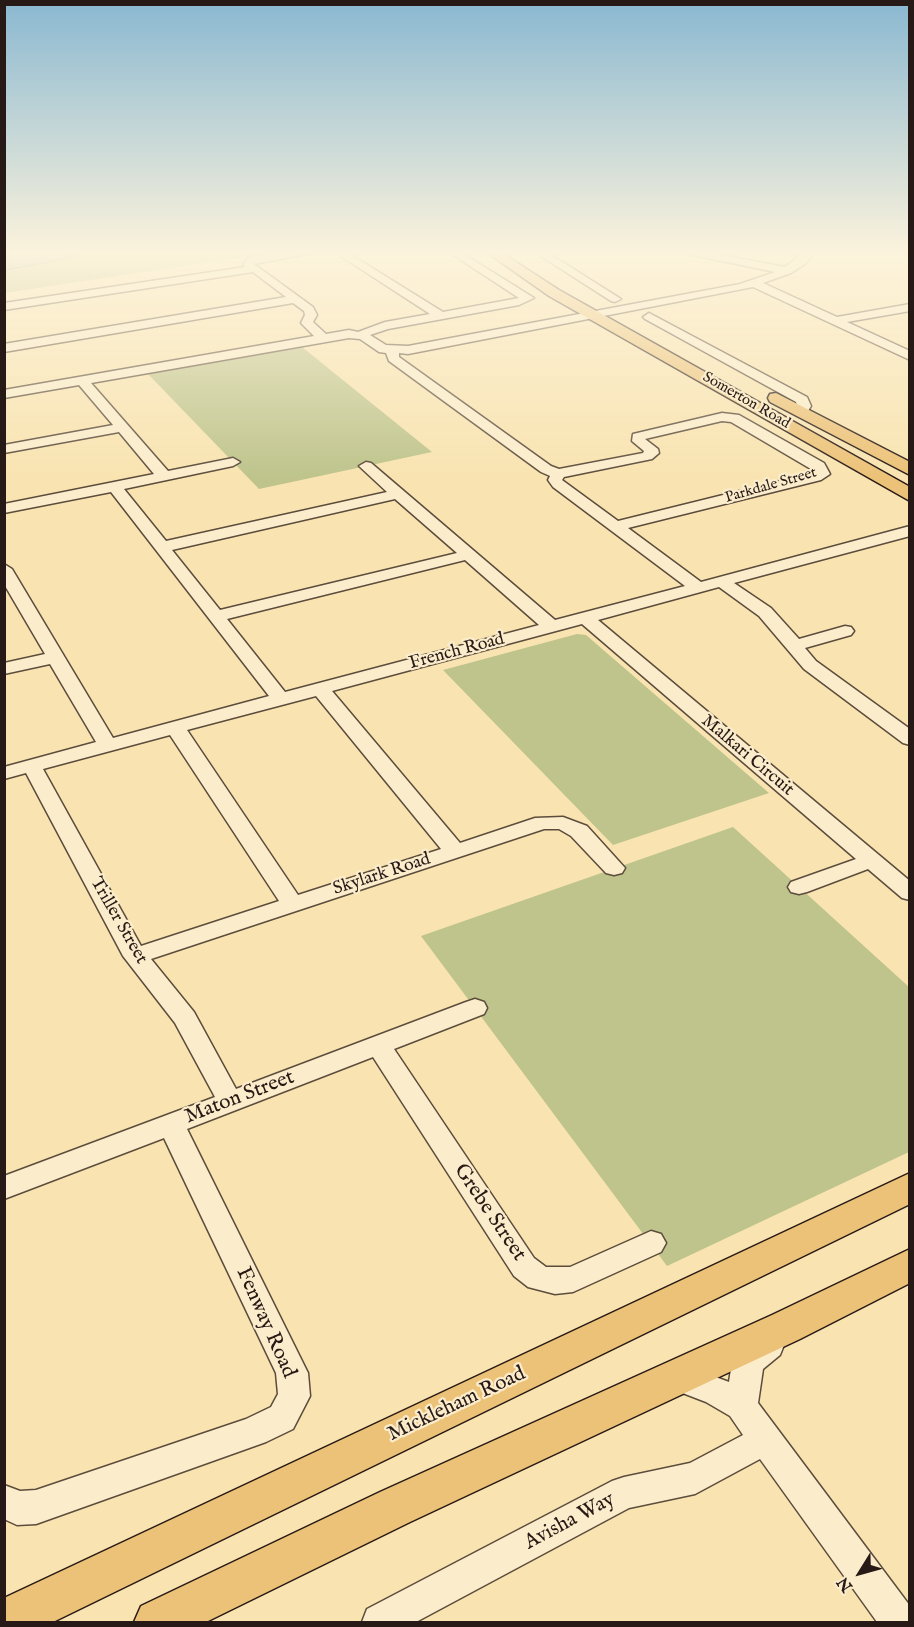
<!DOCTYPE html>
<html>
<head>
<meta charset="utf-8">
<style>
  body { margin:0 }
  #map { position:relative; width:914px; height:1627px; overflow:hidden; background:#f9e4b1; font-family:"IM FELL English",serif }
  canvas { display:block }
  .frame { position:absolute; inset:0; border:6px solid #271915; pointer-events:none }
  .north { position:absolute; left:830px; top:1543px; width:60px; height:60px; -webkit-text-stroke:4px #fbedcc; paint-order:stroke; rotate:233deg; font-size:16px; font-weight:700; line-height:24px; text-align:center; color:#271915 }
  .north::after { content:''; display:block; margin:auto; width:21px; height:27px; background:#271915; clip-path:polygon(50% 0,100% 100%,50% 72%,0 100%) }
</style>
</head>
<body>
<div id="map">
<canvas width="914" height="1627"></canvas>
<div class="frame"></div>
<div class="north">N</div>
</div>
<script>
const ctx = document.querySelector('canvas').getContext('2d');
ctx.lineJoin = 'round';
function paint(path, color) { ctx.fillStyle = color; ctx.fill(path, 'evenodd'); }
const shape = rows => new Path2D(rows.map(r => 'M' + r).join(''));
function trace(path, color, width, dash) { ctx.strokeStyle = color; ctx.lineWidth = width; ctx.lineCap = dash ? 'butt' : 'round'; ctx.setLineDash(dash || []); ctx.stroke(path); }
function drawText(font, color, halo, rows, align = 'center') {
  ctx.font = font + ' "IM FELL English",serif'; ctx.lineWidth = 4.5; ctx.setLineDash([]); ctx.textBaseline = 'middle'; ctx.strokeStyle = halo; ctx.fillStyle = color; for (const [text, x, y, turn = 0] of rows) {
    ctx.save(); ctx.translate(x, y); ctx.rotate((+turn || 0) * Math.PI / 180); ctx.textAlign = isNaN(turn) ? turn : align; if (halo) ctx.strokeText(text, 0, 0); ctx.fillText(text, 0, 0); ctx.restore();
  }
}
const green = shape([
  [5,251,283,251,5,293],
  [302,347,432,452,259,489,148,374],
  [577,634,586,635,769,793,613,845,443,670],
  [733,827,909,987,909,1152,667,1266,421,936]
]);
const water = shape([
  [16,251,89,251,50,262,5,270,5,253,16,251]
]);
const minor = shape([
  [289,251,312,251,307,254,254,264,313,307,317,315,313,322,326,334,349,330,358,332,385,322,430,314,333,251,345,251,443,312,519,298,447,251,459,251,534,298,519,305,388,329,370,335,386,345,408,346,740,284,775,272,688,254,683,251,701,251,785,267,806,251,816,251,805,264,791,273,763,283,837,317,910,304,910,311,847,322,910,351,910,360,753,287,408,354,399,353,399,357,551,466,559,469,643,453,644,451,632,441,633,434,722,413,739,415,824,463,830,474,821,480,628,528,701,582,910,526,910,536,734,583,771,608,799,639,845,626,851,627,854,631,851,635,805,648,816,661,910,729,910,745,903,743,804,669,759,616,719,587,598,620,910,881,910,900,902,898,868,869,807,892,799,894,791,892,788,887,791,882,856,859,582,624,332,691,460,843,535,818,563,817,587,826,625,868,622,873,614,875,606,873,571,836,559,829,544,829,151,959,194,1012,236,1089,466,1002,475,999,484,1002,487,1008,484,1014,394,1049,534,1258,546,1267,570,1267,651,1231,661,1234,666,1243,661,1252,573,1292,555,1294,528,1287,514,1276,373,1057,187,1129,303,1363,308,1373,310,1396,293,1429,266,1442,36,1524,17,1525,4,1519,4,1485,20,1491,36,1490,246,1419,271,1407,278,1394,276,1373,164,1138,4,1199,4,1176,215,1097,175,1023,123,956,26,773,4,779,4,767,96,742,50,664,4,674,4,663,45,654,4,584,4,564,12,569,113,738,269,696,111,492,4,513,4,504,154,474,119,432,4,453,4,445,113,425,79,385,4,398,4,390,314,336,301,323,305,315,304,311,293,303,4,352,4,344,286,297,253,272,4,310,4,303,245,267,243,264,249,257,289,251],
  [349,338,360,339,379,352,386,353,389,361,541,472,550,476,548,480,553,487,685,586,555,620,371,463,366,462,359,466,387,492,166,541,124,489,233,466,240,462,233,458,168,471,91,383,349,338],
  [722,421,731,422,816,472,618,521,562,480,564,477,652,459,659,453,658,449,645,439,722,421],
  [395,499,457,553,220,610,172,550,395,499],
  [465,560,539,625,285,692,227,619,465,560],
  [316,696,441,849,298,895,187,730,316,696],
  [170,735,279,901,141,946,43,769,170,735],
  [533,251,545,251,621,299,615,302,611,301,533,251],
  [649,313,807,397,811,406,808,411,806,414,796,414,794,411,797,406,796,402,645,319,643,317,649,313],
  [769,1331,780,1335,784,1345,780,1355,763,1369,758,1403,910,1606,910,1622,877,1622,760,1459,695,1494,629,1508,416,1622,362,1622,367,1609,612,1481,624,1477,690,1463,743,1435,730,1416,706,1402,667,1387,662,1377,667,1367,678,1363,729,1382,731,1369,740,1350,758,1335,769,1331]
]);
const major = shape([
  [485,251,499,251,559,290,910,487,910,501,549,296,485,251],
  [776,393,910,462,910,475,770,402,768,398,770,394,776,393],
  [910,1173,910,1204,53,1622,4,1622,4,1598,910,1173],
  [910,1249,910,1283,800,1339,410,1522,206,1622,134,1622,141,1606,380,1492,772,1315,910,1249]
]);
const farStreetnames = [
  ["Somerton Road",746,401,30],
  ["Parkdale Street",771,486,-16]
];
const streetNames = [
  ["French Road",457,652,-15],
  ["Malkari Circuit",747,756,40],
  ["Skylark Road",382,875,-18],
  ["Triller Street",118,921,60]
];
const nearStreetnames = [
  ["Maton Street",240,1098,-21],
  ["Grebe Street",489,1213,56],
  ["Fenway Road",265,1323,66],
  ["Mickleham Road",457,1405,-25],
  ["Avisha Way",570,1522,-28]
];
paint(green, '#bec48c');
paint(water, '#9ebeae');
trace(water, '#6e7c71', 1.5);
trace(minor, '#5c4c3c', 3);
trace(major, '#271915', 3);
paint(minor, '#fbedcc');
paint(major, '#ecc278');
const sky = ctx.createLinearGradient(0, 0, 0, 478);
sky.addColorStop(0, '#8ab8d1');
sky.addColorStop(0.53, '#fcf3dc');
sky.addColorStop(1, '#fcf3dc00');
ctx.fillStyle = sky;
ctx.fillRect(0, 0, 914, 478);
drawText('15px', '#271915', '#fbedcc', farStreetnames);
drawText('18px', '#271915', '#fbedcc', streetNames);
drawText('21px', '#271915', '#fbedcc', nearStreetnames);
</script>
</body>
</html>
